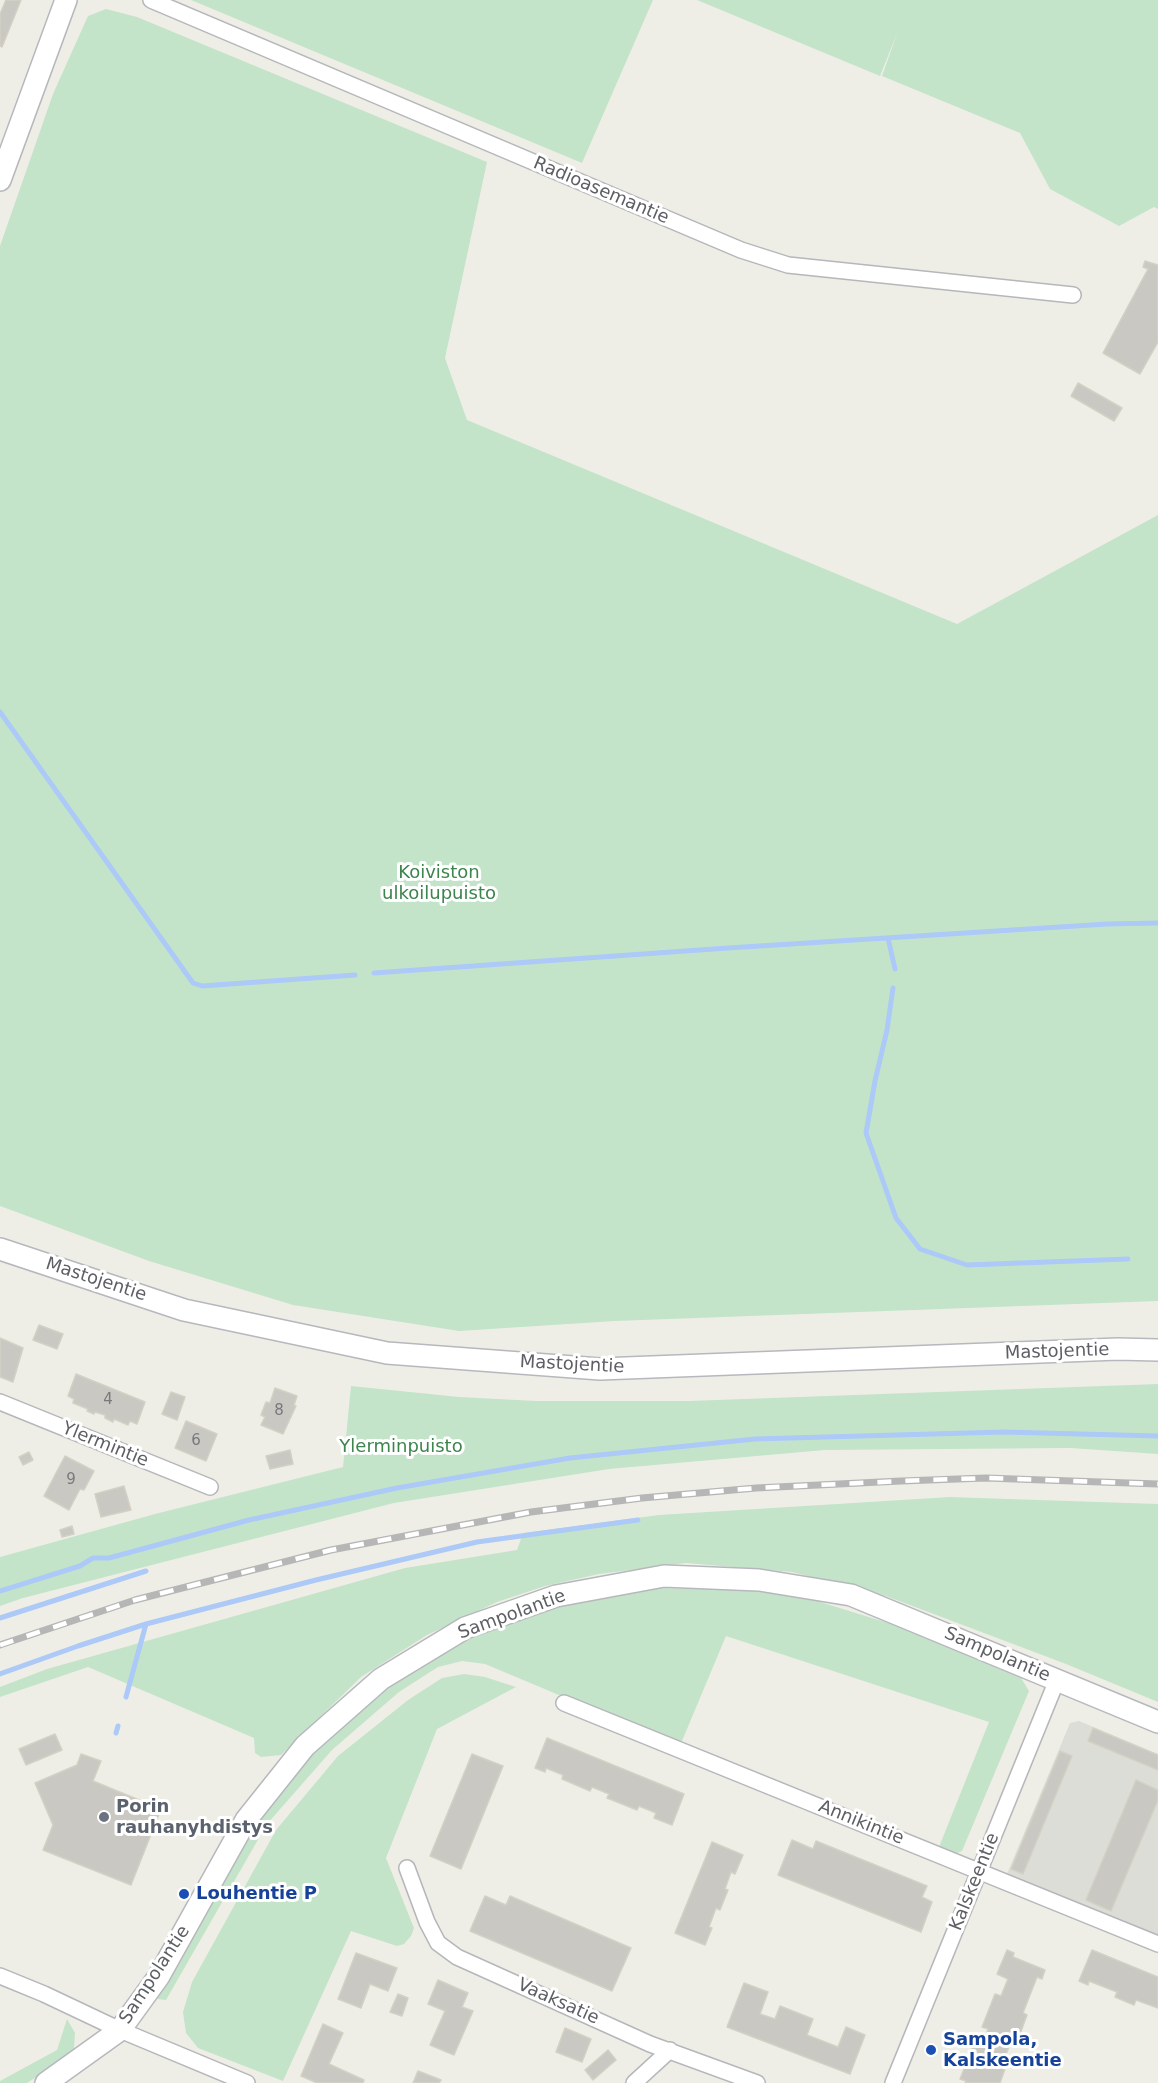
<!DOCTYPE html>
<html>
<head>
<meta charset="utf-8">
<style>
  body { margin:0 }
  canvas { display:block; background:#eeeee6 }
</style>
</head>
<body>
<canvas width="1158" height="2083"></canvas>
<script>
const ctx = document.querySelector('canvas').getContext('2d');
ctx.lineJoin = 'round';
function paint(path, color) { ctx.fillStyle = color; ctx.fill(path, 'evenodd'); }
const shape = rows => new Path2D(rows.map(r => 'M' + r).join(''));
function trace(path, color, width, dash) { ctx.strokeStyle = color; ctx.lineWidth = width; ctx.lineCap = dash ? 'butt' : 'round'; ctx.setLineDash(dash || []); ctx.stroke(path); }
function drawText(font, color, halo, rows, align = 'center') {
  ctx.font = font + ' "DejaVu Sans",sans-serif'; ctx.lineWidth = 6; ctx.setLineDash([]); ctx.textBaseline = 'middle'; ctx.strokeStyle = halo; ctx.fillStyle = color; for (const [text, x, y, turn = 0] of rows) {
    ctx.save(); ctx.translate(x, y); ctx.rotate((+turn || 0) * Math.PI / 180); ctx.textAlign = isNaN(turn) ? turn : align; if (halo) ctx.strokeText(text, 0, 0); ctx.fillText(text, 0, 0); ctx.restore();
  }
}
const industrial = shape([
  [1079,1721,1158,1754,1158,1935,1007,1874,1070,1723]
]);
const green = shape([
  [191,0,653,0,582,163],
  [697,0,1158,0,1158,209,1154,207,1119,226,1050,189,1020,133,882,76,898,31,880,76],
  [106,9,137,17,487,162,445,358,467,420,957,624,1158,515,1158,1301,615,1321,459,1331,293,1305,149,1261,0,1206,0,246,53,94,88,16],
  [1158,1384,1158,1454,1070,1448,825,1450,609,1469,394,1503,23,1598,0,1606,0,1557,155,1514,343,1467,351,1386,459,1397,536,1401,689,1401],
  [950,1497,1158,1504,1158,1702,1066,1664,886,1596,792,1572,686,1563,599,1574,545,1586,497,1602,427,1635,361,1677,281,1755,261,1757,255,1753,254,1738,88,1667,0,1697,0,1687,47,1669,405,1568,517,1550,523,1533,659,1515],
  [655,1588,751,1590,817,1601,888,1623,1021,1678,1029,1691,962,1851,957,1853,939,1847,989,1722,726,1636,682,1741,671,1742,485,1664,462,1661,438,1667,399,1692,332,1750,267,1824,166,2000,157,1999,155,1996,264,1812,320,1746,390,1685,466,1640,569,1601],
  [464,1674,485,1677,516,1687,437,1729,386,1858,414,1928,411,1936,404,1944,397,1946,351,1931,283,2081,198,2048,186,2033,183,2012,192,1982,276,1830,338,1756,408,1700,442,1678],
  [67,2019,75,2033,74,2049,61,2061,27,2083,0,2083,0,2081,57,2050]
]);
const stream = shape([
  [0,712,193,983,202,986,355,975],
  [888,938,895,969],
  [374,973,728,948,1107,924,1158,923],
  [893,988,887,1030,875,1081,866,1133,896,1218,920,1249,967,1265,1128,1259],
  [0,1591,80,1566,93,1558,109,1558,249,1520,397,1488,570,1458,755,1439,1003,1432,1158,1436],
  [0,1618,146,1571],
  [0,1674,78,1646,146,1624,316,1580,477,1542,638,1520],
  [126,1697,146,1624],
  [116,1733,118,1726]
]);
const building = shape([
  [6,0,21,0,2,47,0,46,0,14,6,0],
  [1145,261,1158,265,1158,342,1140,374,1103,353,1148,269,1143,267,1145,261],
  [1078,383,1122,408,1114,421,1071,396,1078,383],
  [39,1325,63,1334,57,1349,33,1340,39,1325],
  [0,1338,23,1348,13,1382,0,1377,0,1338],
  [76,1374,145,1402,137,1424,130,1421,128,1425,114,1419,113,1422,105,1418,105,1415,95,1412,94,1414,87,1411,88,1409,73,1403,74,1399,68,1396,76,1374],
  [275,1388,297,1396,294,1405,296,1406,283,1434,261,1425,265,1417,261,1415,266,1402,270,1403,275,1388],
  [171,1392,185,1397,177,1420,162,1414,171,1392],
  [186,1421,217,1434,206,1461,175,1448,186,1421],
  [290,1450,293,1464,270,1469,266,1456,290,1450],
  [29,1452,33,1460,23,1465,19,1457,29,1452],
  [65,1456,94,1471,84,1490,80,1489,69,1510,44,1496,65,1456],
  [124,1486,131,1510,101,1517,95,1494,124,1486],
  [72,1526,74,1534,62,1537,60,1530,72,1526],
  [1093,1728,1158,1755,1158,1770,1088,1741,1093,1728],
  [55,1734,62,1750,26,1765,19,1749,55,1734],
  [547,1738,684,1794,672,1825,654,1818,656,1813,639,1806,637,1810,607,1798,609,1794,592,1787,590,1791,562,1779,563,1775,546,1768,545,1772,535,1768,547,1738],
  [1060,1751,1072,1756,1023,1874,1011,1869,1060,1751],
  [81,1754,101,1761,93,1781,161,1809,131,1885,43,1850,53,1825,35,1783,77,1765,81,1754],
  [472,1754,503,1766,461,1869,430,1856,472,1754],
  [1136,1780,1158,1790,1158,1800,1111,1911,1086,1900,1136,1780],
  [792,1840,813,1849,816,1841,927,1886,922,1897,932,1902,921,1932,778,1875,792,1840],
  [712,1842,743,1855,735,1874,731,1872,725,1889,728,1890,720,1910,716,1908,709,1927,712,1928,705,1945,675,1933,712,1842],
  [485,1896,506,1905,510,1896,631,1948,612,1991,470,1931,485,1896],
  [1007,1950,1014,1953,1013,1957,1045,1970,1042,1979,1037,1977,1023,2013,1027,2015,1020,2034,1015,2032,1002,2064,1006,2066,1000,2083,965,2083,966,2081,960,2079,974,2044,981,2047,988,2029,982,2027,995,1994,1001,1996,1008,1979,997,1974,1007,1950],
  [1092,1950,1158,1977,1158,2008,1136,2000,1134,2005,1115,1997,1117,1992,1089,1981,1088,1985,1079,1981,1092,1950],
  [356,1953,397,1968,388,1991,370,1984,361,2008,338,1999,356,1953],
  [438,1980,468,1993,462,2007,473,2011,454,2055,430,2045,445,2011,428,2004,438,1980],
  [744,1983,768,1992,760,2014,775,2019,780,2006,813,2019,807,2035,838,2047,846,2027,865,2035,850,2074,727,2027,744,1983],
  [398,1994,408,1998,402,2016,390,2012,398,1994],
  [323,2024,343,2033,329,2064,364,2080,363,2083,317,2083,301,2076,323,2024],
  [565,2028,591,2039,582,2062,556,2052,565,2028],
  [608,2050,616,2060,593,2080,585,2070,608,2050],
  [418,2071,441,2080,439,2083,413,2083,418,2071]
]);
const street = shape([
  [151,0,741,250,788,265,1073,295],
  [0,1402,210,1487],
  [564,1703,1158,1944],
  [407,1868,427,1922,438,1943,457,1957,650,2044,757,2083],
  [0,1976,44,1994,120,2030,247,2083],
  [634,2083,670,2050],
  [893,2083,1057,1680]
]);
const secondary = shape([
  [0,180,66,0],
  [0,1249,184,1310,387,1353,600,1369,1118,1349,1158,1350],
  [46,2083,120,2030,159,1976,246,1820,305,1746,381,1679,465,1628,556,1596,664,1576,759,1580,851,1595,1158,1722]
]);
const rail = shape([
  [0,1645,135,1600,331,1550,531,1512,642,1498,756,1488,901,1481,986,1478,1158,1484]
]);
const markers = [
  [104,1817,6,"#6b7280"],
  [184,1894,6,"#1a4fb4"],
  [931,2050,6,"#1a4fb4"]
];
const numberNames = [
  ["4",108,1400],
  ["8",279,1411],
  ["6",196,1441],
  ["9",71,1480]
];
const streetNames = [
  ["Radioasemantie",601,191,23],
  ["Mastojentie",96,1280,18],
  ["Mastojentie",1057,1352,-2],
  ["Mastojentie",572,1365,3],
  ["Ylermintie",105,1445,22],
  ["Sampolantie",512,1615,-20],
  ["Sampolantie",997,1655,23],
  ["Annikintie",861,1823,22],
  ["Kalskeentie",975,1882,-68],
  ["Sampolantie",155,1975,-57],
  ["Vaaksatie",558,2002,24]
];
const parkNames = [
  ["Koiviston",439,873],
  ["ulkoilupuisto",439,894],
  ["Ylerminpuisto",401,1447]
];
const worshipNames = [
  ["Porin",116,1807],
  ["rauhanyhdistys",116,1828]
];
const transitNames = [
  ["Louhentie P",196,1894],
  ["Sampola,",943,2040],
  ["Kalskeentie",943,2061]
];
paint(industrial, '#ddddd8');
paint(green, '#c4e4ca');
trace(stream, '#acc9f8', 5);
paint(building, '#cac8c2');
trace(building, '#d3d1c4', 1.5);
trace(street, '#b6b7bb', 18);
trace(secondary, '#b7b8be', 24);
trace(street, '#fff', 15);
trace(secondary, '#fff', 21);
trace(rail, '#b6b6b7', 7);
trace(rail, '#fff', 4.5, [14]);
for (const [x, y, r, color] of markers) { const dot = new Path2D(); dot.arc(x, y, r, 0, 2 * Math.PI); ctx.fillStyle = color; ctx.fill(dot); trace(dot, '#fff', 2); }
drawText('15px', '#78797c', null, numberNames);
drawText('18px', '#5d5f65', '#fff', streetNames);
drawText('18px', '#3d844d', '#fff', parkNames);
drawText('bold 18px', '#5b616d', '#fff', worshipNames, 'left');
drawText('bold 18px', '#164399', '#fff', transitNames, 'left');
</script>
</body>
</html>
